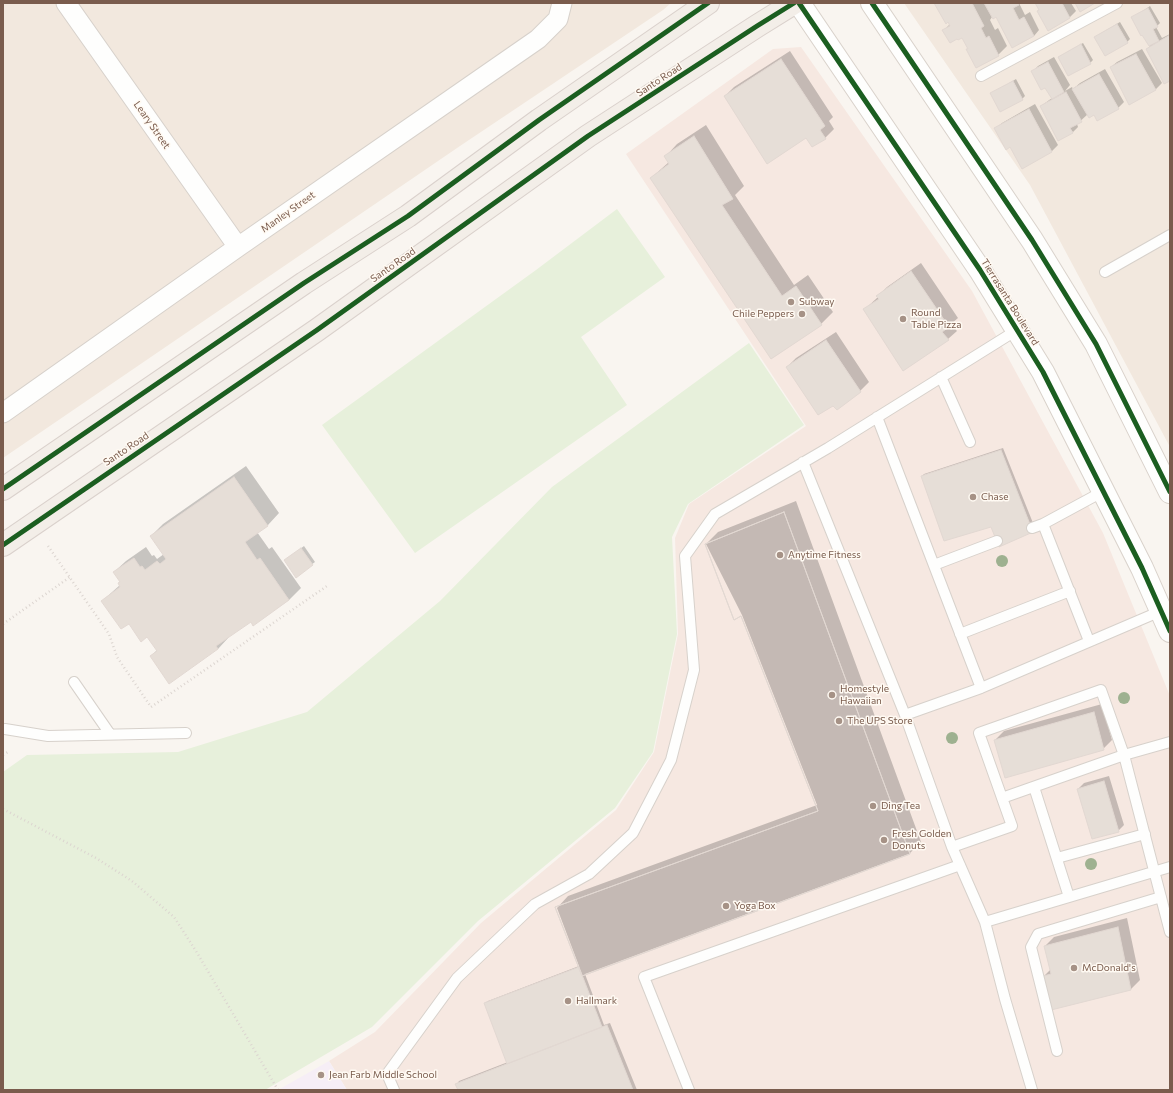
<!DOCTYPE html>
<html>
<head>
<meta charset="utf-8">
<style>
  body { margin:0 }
  #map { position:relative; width:1173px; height:1093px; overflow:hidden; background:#f9f5f0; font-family:Commissioner,sans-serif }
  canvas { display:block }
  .frame { position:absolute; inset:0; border:4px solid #7a5c4d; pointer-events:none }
</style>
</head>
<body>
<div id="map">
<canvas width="1173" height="1093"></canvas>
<div class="frame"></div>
</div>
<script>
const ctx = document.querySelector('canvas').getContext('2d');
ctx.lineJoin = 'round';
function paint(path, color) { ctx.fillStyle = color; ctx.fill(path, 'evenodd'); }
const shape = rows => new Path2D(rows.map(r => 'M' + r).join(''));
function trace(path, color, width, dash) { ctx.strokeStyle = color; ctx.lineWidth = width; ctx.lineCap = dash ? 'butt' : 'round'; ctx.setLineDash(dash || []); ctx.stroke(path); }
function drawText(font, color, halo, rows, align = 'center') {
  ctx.font = font + ' Commissioner,sans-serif'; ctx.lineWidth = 3; ctx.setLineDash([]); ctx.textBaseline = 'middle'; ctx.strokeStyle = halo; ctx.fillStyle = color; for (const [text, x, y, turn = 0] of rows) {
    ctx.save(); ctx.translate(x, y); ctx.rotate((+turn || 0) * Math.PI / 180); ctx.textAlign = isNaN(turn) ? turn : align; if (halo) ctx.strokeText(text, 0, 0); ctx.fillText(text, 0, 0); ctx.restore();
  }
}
const residential = shape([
  [3,3,671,3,663,10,460,146,3,458],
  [904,3,1170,3,1170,447,1030,185]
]);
const commercial = shape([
  [801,47,972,291,1103,533,1170,696,1170,1090,347,1090,329,1061,375,1032,481,923,616,810,654,752,678,634,675,538,689,504,806,426,626,154,773,49]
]);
const education = shape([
  [329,1061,347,1090,278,1090]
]);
const green = shape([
  [617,209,665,277,581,337,627,405,415,553,322,425,536,270],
  [749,343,804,425,688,504,672,537,677,634,653,752,615,808,478,921,372,1027,265,1090,3,1090,3,772,27,755,178,752,307,712,440,601,552,487]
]);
const shadow = shape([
  [935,3,1019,3,1025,15,1030,12,1039,30,1034,36,997,16,992,17,990,20,995,30,998,28,1007,46,998,55,967,50,969,48,963,37,944,30,950,24],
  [1036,3,1071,3,1076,11,1070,17,1048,29],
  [1150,6,1160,23,1156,27,1162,38,1170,34,1170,80,1147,49,1150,46,1132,18],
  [1120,22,1130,39,1127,42,1098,35],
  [1083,43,1093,60,1090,63,1059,57],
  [1142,49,1162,83,1156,89,1130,103,1111,67,1117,62],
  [790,51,833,117,829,121,834,129,825,138,806,137,725,96,734,87],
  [1054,57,1070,85,1065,91,1072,87,1073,89,1080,83,1105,69,1124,102,1118,108,1088,114,1077,124,1078,127,1073,132,1041,106,1052,98,1046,86,1032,72,1038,66],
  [1016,79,1025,96,1022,99,991,94],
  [1035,104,1058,145,1052,151,1022,167,1010,146,996,128,1002,123],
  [706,125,744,186,735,195,794,285,808,275,833,312,821,324,772,358,651,178,669,162,666,156,677,144],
  [921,263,958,318,951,324,957,331,948,339,864,310,878,297,878,296,887,287],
  [836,332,869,382,860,391,787,367,796,358],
  [1003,448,1035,528,992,526,922,476,924,474],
  [246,466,279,513,268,525,257,532,269,549,272,547,301,588,289,600,253,624,251,620,229,636,229,637,218,649,151,656,157,650,148,636,102,601,120,585,119,583,121,581,114,572,126,561,146,547,152,556,154,555,157,559,164,554,151,536,163,524],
  [796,501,921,842,909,854,585,974,604,1025,610,1023,637,1090,459,1090,457,1084,459,1081,508,1062,485,1003,488,1001,579,966,557,908,568,896,817,805,742,615,706,544,718,532],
  [304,546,315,562,296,576,288,558],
  [1102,704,1112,740,1103,749,995,740,1004,731],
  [1109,776,1124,825,1118,831,1078,789,1084,783],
  [1127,918,1140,980,1131,989,1044,976,1051,969,1045,946,1054,937]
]);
const building = shape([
  [934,3,972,3,984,26,981,28,986,38,989,36,999,56,976,68,966,49,968,49,962,38,958,40,957,39,950,43,942,30,950,26,948,22,946,24,934,3],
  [984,3,1017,3,1019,5,1013,8,1019,20,1024,17,1034,36,1012,48,996,17,993,19,984,3],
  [1035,3,1062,3,1070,18,1048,31,1037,11,1039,10,1035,3],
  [1075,3,1095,3,1080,12,1075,3],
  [1148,8,1158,27,1153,29,1159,41,1149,46,1142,35,1141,36,1131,17,1148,8],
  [1117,24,1128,43,1105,56,1094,37,1117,24],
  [1170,35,1170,81,1164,84,1146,49,1170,35],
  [1081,44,1091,64,1068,76,1058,57,1081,44],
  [1136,54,1156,90,1129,105,1110,67,1136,54],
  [781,59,825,126,820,130,826,139,812,147,806,138,767,164,724,96,781,59],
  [1048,62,1064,92,1052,99,1045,88,1041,90,1031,71,1048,62],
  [1099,74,1119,109,1097,121,1094,115,1089,118,1072,89,1099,74],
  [1013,81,1023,100,1000,112,990,93,1013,81],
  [1066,92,1082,122,1070,128,1073,133,1058,141,1040,106,1066,92],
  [1029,109,1052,152,1022,169,1010,147,1006,150,994,128,1029,109],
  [694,136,733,199,722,205,782,296,796,286,822,325,771,359,650,178,669,164,664,156,694,136],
  [911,271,949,327,942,332,949,340,903,371,863,309,879,299,876,296,911,271],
  [826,340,861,392,837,410,833,406,818,415,786,367,826,340],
  [1001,450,1033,532,999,547,991,527,944,541,921,476,1001,450],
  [234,477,268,526,245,542,257,560,260,558,289,600,253,626,251,622,216,646,218,649,169,684,150,656,157,651,147,637,141,642,129,624,121,629,101,601,120,587,118,583,120,582,113,572,134,558,140,567,142,566,145,570,157,561,160,564,166,559,150,536,234,477],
  [784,512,910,854,582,976,555,907,818,811,741,616,734,620,705,544,784,512],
  [784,512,910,854,582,976,555,907,818,811,741,616,734,620,705,544,784,512],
  [301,548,313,565,296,578,284,560,301,548],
  [1094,712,1104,750,1005,778,994,740,1094,712],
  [1104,781,1119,832,1092,839,1077,789,1104,781],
  [1118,927,1131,990,1051,1010,1043,976,1051,974,1044,946,1118,927],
  [579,967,602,1027,507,1064,484,1003,579,967],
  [607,1025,633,1090,458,1090,455,1084,607,1025]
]);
const path = shape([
  [48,546,109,634,117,657,151,707,327,586],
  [3,624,70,577],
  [3,755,8,752],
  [3,809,96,858,132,881,174,917,196,951,278,1090]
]);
const lane = shape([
  [981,76,1117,3],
  [1105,272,1170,235],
  [941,377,970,442],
  [877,417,981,688],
  [803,462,905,715,952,847,985,922,1005,999,1032,1090],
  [1043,524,1089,641],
  [1032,528,1043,524,1104,491],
  [934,565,997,541],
  [960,634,1070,591],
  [74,682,110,734],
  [905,715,981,688,1161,611],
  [5,729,48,736,186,733],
  [1170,742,1124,755,1170,932],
  [1034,787,1069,897],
  [952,847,1012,826,979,733,1101,690,1124,755,1002,798],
  [1057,858,1145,834],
  [985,922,1170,867],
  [1057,1051,1031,947,1038,934,1161,897],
  [394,1090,387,1074,457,978,535,904,589,874,633,833,671,760,694,670,685,556,715,514,828,448,1017,330],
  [689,1090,644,977,960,865]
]);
const street = shape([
  [66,3,238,247],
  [3,413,238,247,538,39,558,19,562,3]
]);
const secondary = shape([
  [799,3,980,270,1043,372,1142,568,1170,631],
  [872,3,1032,240,1096,344,1170,492]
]);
const primary = shape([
  [3,489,304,283,408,216,539,120,708,3],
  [3,545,317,330,588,136,757,26,794,3]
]);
const cycleway = shape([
  [799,3,980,270,1043,372,1142,568,1170,631],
  [872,3,1032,240,1096,344,1170,492],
  [3,489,304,283,408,216,539,120,708,3],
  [3,545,317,330,588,136,757,26,794,3]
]);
const trees = [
  [1002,561],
  [1124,698],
  [952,738],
  [1091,864]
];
const markers = [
  [791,302,4,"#a69286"],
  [802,314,4,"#a69286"],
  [903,319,4,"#a69286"],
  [973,497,4,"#a69286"],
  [780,555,4,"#a69286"],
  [832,695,4,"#a69286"],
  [839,721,4,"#a69286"],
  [873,806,4,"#a69286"],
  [884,840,4,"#a69286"],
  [726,906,4,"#a69286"],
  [1074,968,4,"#a69286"],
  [568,1001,4,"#a69286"],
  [321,1075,4,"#a69286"]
];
const streetNames = [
  ["Santo Road",659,80,-33],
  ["Leary Street",152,125,55],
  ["Manley Street",288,212,-35],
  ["Santo Road",393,265,-35],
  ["Tierrasanta Boulevard",1010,302,58],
  ["Santo Road",126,449,-34]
];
const poiNames = [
  ["Subway",799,302],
  ["Round",911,313],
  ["Table Pizza",911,325],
  ["Chile Peppers",794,314,"right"],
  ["Chase",981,497],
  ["Anytime Fitness",788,555],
  ["Homestyle",840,689],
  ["Hawaiian",840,701],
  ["The UPS Store",847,721],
  ["Ding Tea",881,806],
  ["Fresh Golden",892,834],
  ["Donuts",892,846],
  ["Yoga Box",734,906],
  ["McDonald's",1082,968],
  ["Hallmark",576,1001],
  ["Jean Farb Middle School",329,1075]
];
paint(residential, '#f2e8de');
paint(commercial, '#f6e8e1');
paint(education, '#f6eef6');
paint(green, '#e7f0db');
paint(shadow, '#0003');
paint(building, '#e6ded7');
trace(building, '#e2d8d2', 1);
trace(lane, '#d7d1cb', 12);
trace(street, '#d7d1cb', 21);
trace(secondary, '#d9d2cb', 24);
trace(primary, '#dad1cc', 24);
trace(path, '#dcd5d0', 2.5, [1, 3]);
trace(lane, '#fefefd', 10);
trace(street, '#fefefd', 19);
trace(secondary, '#fefefd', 22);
trace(primary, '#f3eee8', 22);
trace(cycleway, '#1b5e20', 5);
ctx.fillStyle = '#9eb190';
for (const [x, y] of trees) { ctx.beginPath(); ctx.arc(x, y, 6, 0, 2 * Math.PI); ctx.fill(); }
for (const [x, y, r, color] of markers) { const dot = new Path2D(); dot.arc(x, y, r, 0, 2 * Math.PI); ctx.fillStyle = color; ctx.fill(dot); trace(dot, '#fffaf3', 1.5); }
drawText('10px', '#7a5c4d', '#fffaf3', streetNames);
drawText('10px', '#7a5c4d', '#fffaf3', poiNames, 'left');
</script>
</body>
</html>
